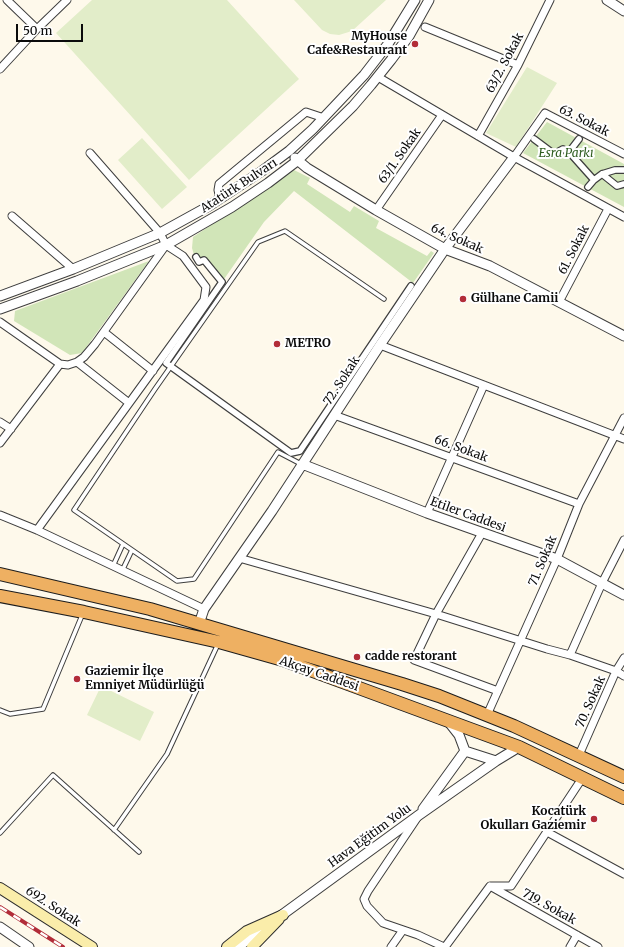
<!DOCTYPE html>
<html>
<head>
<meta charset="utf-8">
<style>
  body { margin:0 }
  #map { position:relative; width:624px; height:947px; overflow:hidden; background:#fef9eb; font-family:Merriweather,serif }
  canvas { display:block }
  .scale { position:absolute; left:16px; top:24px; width:67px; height:18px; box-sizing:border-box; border:2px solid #0b0b0b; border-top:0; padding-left:5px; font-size:12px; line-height:14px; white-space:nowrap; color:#0b0b0b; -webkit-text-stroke:3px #fff; paint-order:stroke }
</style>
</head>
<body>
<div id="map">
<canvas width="624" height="947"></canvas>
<div class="scale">50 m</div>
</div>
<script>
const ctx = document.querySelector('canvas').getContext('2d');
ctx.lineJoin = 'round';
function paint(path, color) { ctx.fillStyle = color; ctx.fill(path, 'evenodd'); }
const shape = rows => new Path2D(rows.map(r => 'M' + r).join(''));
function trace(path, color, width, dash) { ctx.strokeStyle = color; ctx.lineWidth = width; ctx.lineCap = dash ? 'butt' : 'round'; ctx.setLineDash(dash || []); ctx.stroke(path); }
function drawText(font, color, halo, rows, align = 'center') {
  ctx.font = font + ' Merriweather,serif'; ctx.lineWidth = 4; ctx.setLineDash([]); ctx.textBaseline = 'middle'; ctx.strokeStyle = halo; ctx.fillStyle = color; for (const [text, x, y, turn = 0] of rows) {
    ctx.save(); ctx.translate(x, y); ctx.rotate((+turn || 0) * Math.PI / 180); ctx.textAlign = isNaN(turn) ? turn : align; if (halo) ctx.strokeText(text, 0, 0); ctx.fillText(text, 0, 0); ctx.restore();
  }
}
const green = shape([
  [547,122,624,164,624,207,523,153],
  [294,170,310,178,307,184,350,212,354,206,379,221,376,228,427,256,431,251,434,253,413,283,294,191,264,222,222,282,204,260,199,262,194,255,192,248,193,237],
  [149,261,82,353,70,355,14,321,15,311]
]);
const pitch = shape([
  [92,0,227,0,299,79,189,180,56,33],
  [294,0,386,0,352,31,339,35,330,34,322,30],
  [527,67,557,83,516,147,486,133],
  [142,138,187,187,162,209,118,160],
  [101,686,154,712,140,741,87,715]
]);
const service = shape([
  [301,464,278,452,194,579,177,581,74,510,155,389,258,242,285,231,384,299],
  [113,566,123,544],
  [122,571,132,550],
  [0,710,10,714,43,709,83,613],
  [114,830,167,754,218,644],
  [0,833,53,775,139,852]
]);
const pedestrian = shape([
  [534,139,554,154,563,149,569,152,579,139],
  [569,152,594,180,588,187],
  [602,174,617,186,624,184],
  [594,180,602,174,615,170,624,170],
  [196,257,199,262,204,260,222,282,166,363,291,453,300,451,411,286]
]);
const minor = shape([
  [7,0,37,29],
  [425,27,518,65],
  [0,69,37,29,67,0],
  [378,77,514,157,624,217],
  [478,136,518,65,550,0],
  [514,157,545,113,624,154],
  [220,199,218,190,219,184,306,112,324,118],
  [376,210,442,115],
  [12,216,73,269],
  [559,302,608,209],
  [0,322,60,364,68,365,77,362,84,357,95,344,166,245],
  [104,332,153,371],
  [380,345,624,439],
  [77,362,129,403],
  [334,415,579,504],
  [0,422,11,429],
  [0,443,60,364],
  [427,513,484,385],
  [0,515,37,530,204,609],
  [37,530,204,300,206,287,183,256,166,245,160,233,90,153],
  [482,533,436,614,414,660,498,691],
  [239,558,436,614,547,649,570,655,616,671,624,676],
  [570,655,602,583,624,540],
  [487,715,557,559,579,504,624,418],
  [579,755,616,671,624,658],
  [417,818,368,891,364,899,367,906,383,923,418,935,444,947],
  [547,832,624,874],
  [490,886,598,947],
  [391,947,403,930],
  [445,947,490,886,511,886,583,777],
  [570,947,577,935]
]);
const tertiary = shape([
  [607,0,624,11],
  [295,158,307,168,376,210,445,249,490,266,624,336],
  [0,296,73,269,160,233,209,206,262,171,289,151,313,129,364,75,388,44,415,0],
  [0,309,77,281,166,245,232,207,268,183,297,161,353,106,371,85,391,60,409,36,429,0],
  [302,464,427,513,557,559,624,595],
  [199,624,204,609,272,511,380,345,445,249,514,157],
  [465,751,496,761],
  [423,809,465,751,459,735,448,721],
  [0,927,29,947],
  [238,947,419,815,496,761,519,747]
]);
const secondary = shape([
  [0,888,92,947],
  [227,947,247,931,283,915],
  [252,947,279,919]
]);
const trunk = shape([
  [0,574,150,609,402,684,439,696,514,726,624,777],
  [0,596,84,612,219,642,283,660,519,747,624,798]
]);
const rail = shape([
  [0,907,63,947]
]);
const markers = [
  [415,44,4,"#b22d39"],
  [463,299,4,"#b22d39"],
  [277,344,4,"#b22d39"],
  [357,657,4,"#b22d39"],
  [77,679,4,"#b22d39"],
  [594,819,4,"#b22d39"]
];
const poiNames = [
  ["MyHouse",407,37,"right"],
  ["Cafe&Restaurant",407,51,"right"],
  ["Gülhane Camii",471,299],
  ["METRO",285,344],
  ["cadde restorant",365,657],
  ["Gaziemir İlçe",85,672],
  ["Emniyet Müdürlüğü",85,686],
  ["Kocatürk",586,812,"right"],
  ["Okulları Gaziemir",586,826,"right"]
];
const streetNames = [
  ["63/2. Sokak",505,63,-62],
  ["63. Sokak",584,121,27],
  ["63/1. Sokak",400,156,-55],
  ["Atatürk Bulvarı",239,186,-33],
  ["64. Sokak",457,239,24],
  ["61. Sokak",574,250,-63],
  ["72. Sokak",342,381,-57],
  ["66. Sokak",461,449,20],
  ["Etiler Caddesi",468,515,20],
  ["71. Sokak",543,561,-67],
  ["Akçay Caddesi",319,674,19],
  ["70. Sokak",591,702,-66],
  ["Hava Eğitim Yolu",370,836,-36],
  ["692. Sokak",53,907,33],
  ["719. Sokak",549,907,29]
];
const parkNames = [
  ["Esra Parkı",566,154]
];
paint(green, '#d1e5b8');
paint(pitch, '#e2edc9');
trace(service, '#3e3e3e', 5.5);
trace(pedestrian, '#3e3e3e', 8);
trace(minor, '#3e3e3e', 9);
trace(tertiary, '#3e3e3e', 11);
trace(secondary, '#2d2d2d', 12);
trace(trunk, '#1c1c1c', 14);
trace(service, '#fff', 3.5);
trace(pedestrian, '#fff', 5.5);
trace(minor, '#fff', 7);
trace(tertiary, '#fff', 9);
trace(secondary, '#faedaa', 10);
trace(trunk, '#eeb062', 12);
trace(rail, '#b22d39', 4);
trace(rail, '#fff', 2.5, [8]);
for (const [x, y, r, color] of markers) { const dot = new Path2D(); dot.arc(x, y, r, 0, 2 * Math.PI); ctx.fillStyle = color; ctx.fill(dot); trace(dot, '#fff', 1.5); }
drawText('bold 12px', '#0b0b0b', '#fff', poiNames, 'left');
drawText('12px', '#0b0b0b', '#fff', streetNames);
drawText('italic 12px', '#305e21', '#fff', parkNames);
</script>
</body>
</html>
